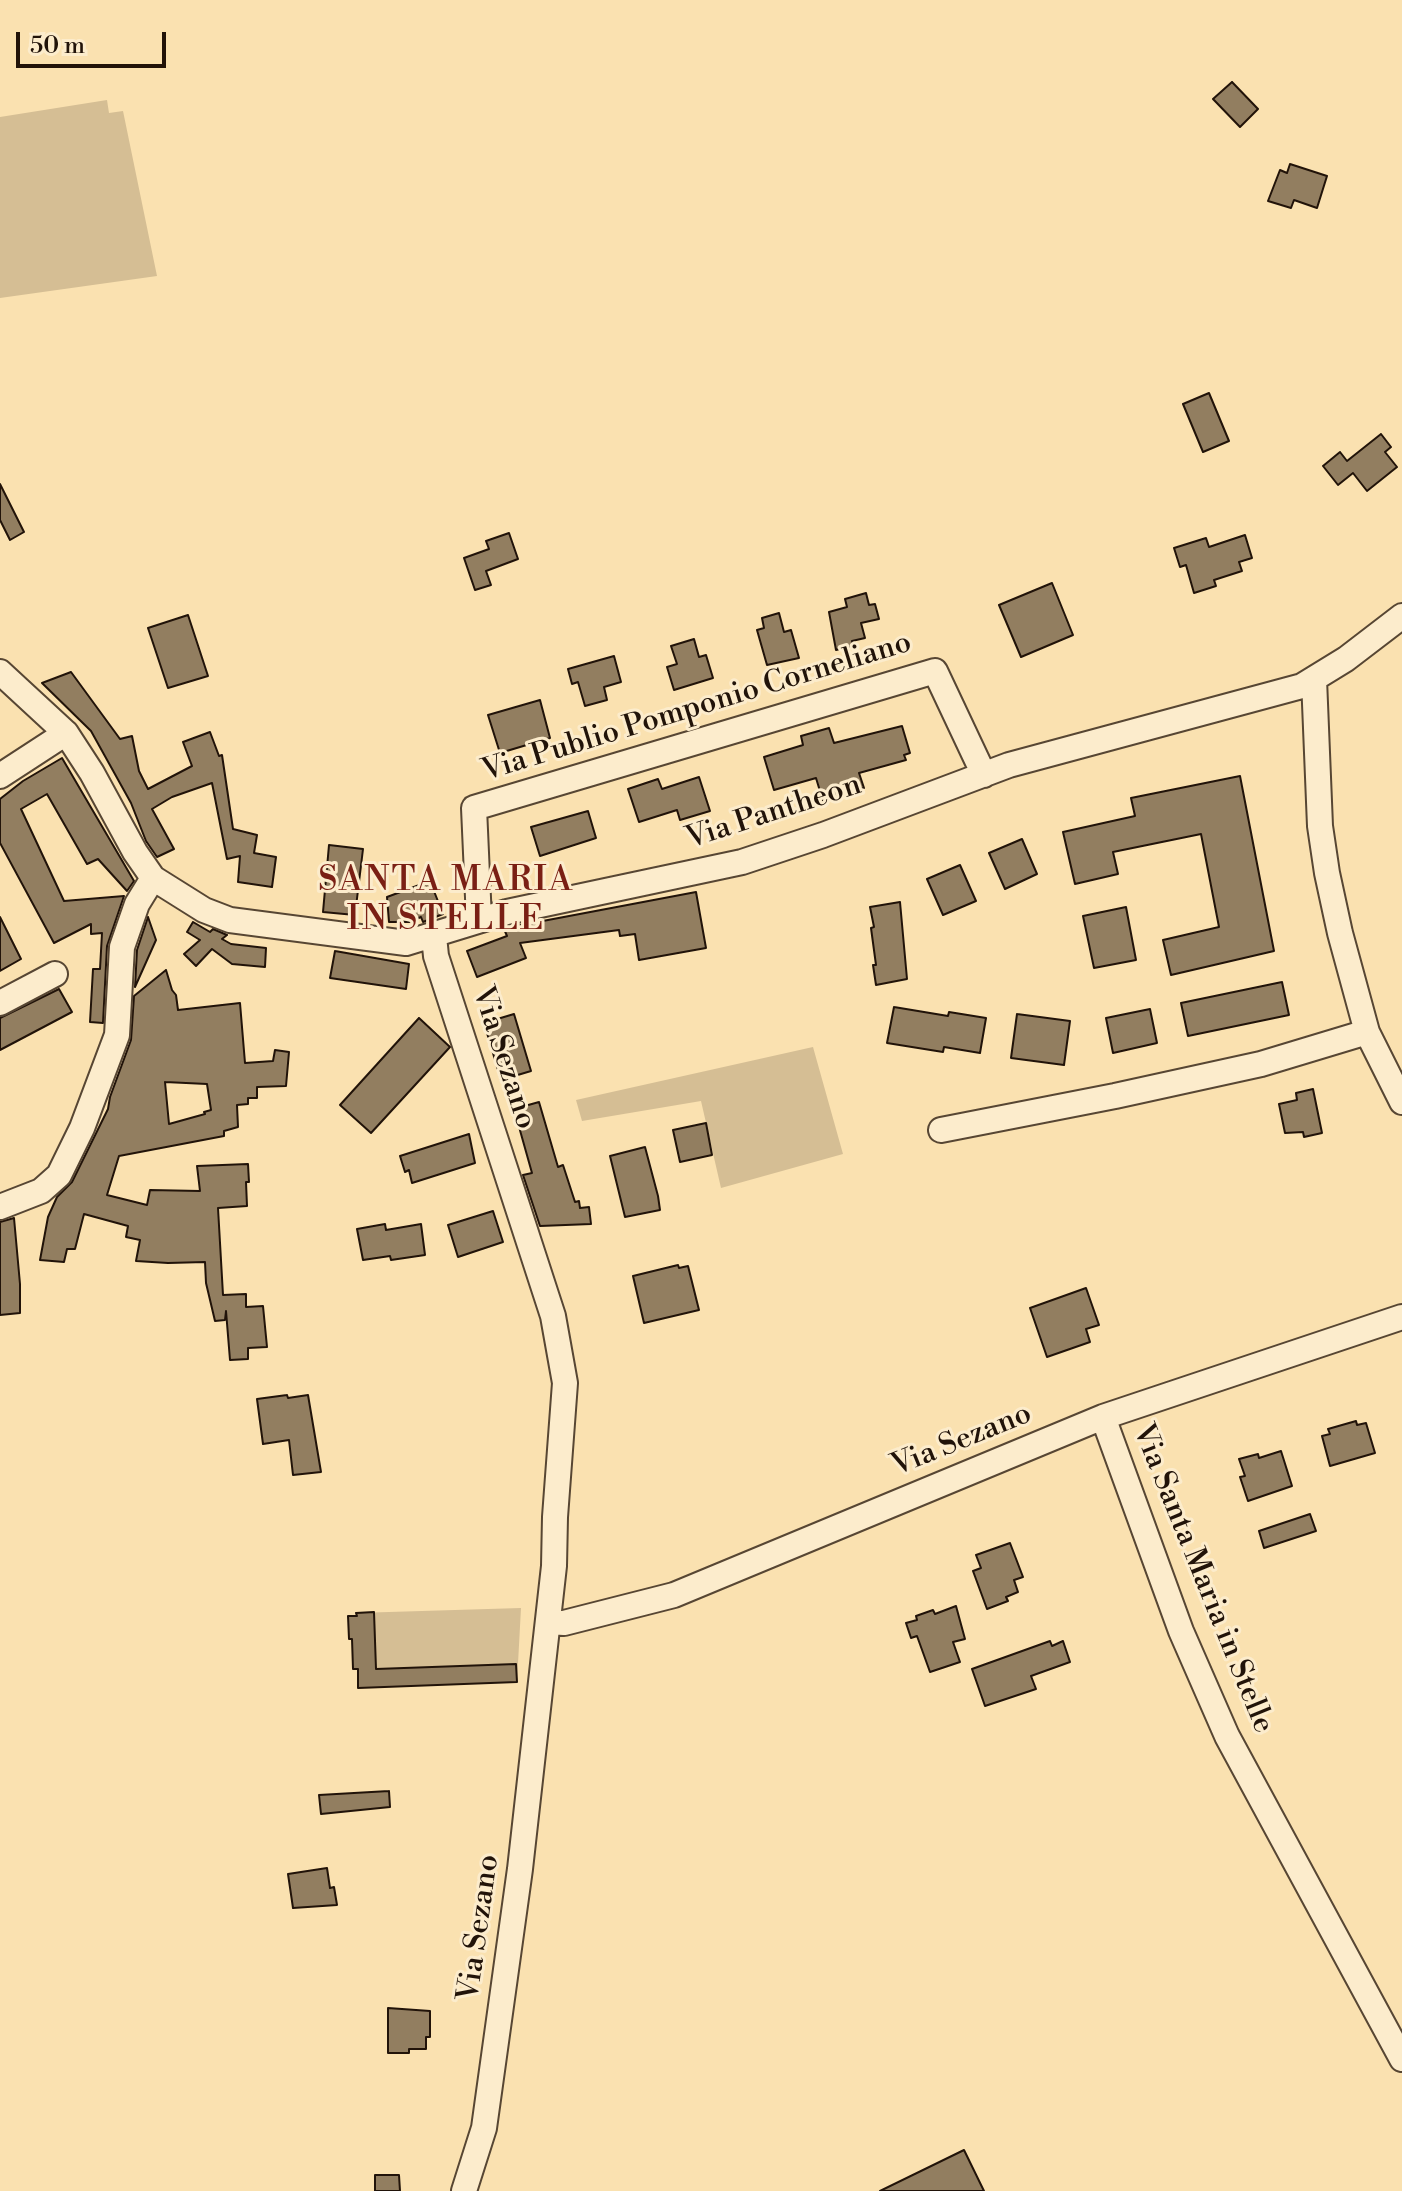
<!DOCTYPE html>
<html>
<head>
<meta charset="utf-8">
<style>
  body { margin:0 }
  #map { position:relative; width:1402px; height:2191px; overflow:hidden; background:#fae1b0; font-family:"Libre Bodoni",serif }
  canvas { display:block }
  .scale { position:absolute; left:16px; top:32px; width:150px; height:36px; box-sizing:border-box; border:4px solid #211309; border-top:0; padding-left:10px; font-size:24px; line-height:28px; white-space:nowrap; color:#211309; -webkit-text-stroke:6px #fceccc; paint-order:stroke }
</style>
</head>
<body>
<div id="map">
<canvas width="1402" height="2191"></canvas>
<div class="scale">50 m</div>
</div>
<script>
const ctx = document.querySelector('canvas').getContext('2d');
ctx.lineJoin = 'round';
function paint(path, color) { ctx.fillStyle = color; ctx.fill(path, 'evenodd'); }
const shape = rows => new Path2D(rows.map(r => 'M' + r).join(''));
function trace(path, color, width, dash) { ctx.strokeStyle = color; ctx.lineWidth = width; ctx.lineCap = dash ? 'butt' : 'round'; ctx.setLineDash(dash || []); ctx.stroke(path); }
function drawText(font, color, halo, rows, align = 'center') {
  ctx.font = font + ' "Libre Bodoni",serif'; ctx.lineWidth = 6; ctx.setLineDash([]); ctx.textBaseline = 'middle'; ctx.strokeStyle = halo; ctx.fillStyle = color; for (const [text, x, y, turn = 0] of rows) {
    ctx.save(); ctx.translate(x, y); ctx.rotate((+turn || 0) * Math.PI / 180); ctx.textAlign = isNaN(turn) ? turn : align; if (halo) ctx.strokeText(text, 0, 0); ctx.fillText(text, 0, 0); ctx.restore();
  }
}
const green = shape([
  [107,100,109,113,123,111,157,276,0,298,0,117],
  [813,1047,843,1154,721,1188,701,1101,582,1121,576,1100],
  [521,1608,517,1682,358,1688,358,1670,353,1669,353,1656,357,1655,356,1648,352,1649,352,1639,349,1639,348,1616,356,1616,356,1613]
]);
const building = shape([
  [1232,82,1258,109,1240,127,1213,99,1232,82],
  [1290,164,1327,176,1317,208,1294,200,1291,208,1268,201,1280,170,1287,173,1290,164],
  [1209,393,1229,441,1203,452,1183,404,1209,393],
  [1381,434,1391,447,1385,452,1397,467,1367,491,1353,473,1338,485,1323,466,1340,452,1347,461,1381,434],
  [0,484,24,532,10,540,0,520,0,484],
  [509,533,518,559,486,571,491,585,475,590,464,558,489,549,486,541,509,533],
  [1245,535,1252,558,1239,562,1242,571,1214,580,1216,586,1194,593,1186,565,1180,567,1174,548,1206,538,1209,547,1245,535],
  [1052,583,1073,635,1021,657,999,605,1052,583],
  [866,593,869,605,875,604,879,619,861,623,865,638,852,641,853,646,836,650,829,612,847,607,845,599,866,593],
  [779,613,784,632,791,630,799,658,767,665,757,630,764,628,762,618,779,613],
  [188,615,208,676,168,688,148,628,188,615],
  [694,639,699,657,706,655,713,678,674,690,667,667,677,664,671,646,694,639],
  [614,656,621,682,604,687,607,700,585,706,578,682,572,684,568,669,614,656],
  [71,672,120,739,132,736,139,771,148,789,192,766,183,742,210,732,219,756,222,755,233,829,257,835,254,853,276,857,272,887,238,882,240,856,227,859,212,783,172,797,152,809,174,849,157,857,146,841,131,803,91,731,42,683,71,672],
  [540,700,550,738,500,753,488,715,540,700],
  [902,726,910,753,904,755,906,760,859,773,864,788,823,801,816,778,774,790,764,757,803,745,801,736,829,728,834,743,902,726],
  [62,758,134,881,127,891,98,859,87,864,47,794,21,809,64,901,124,896,107,946,103,1023,90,1022,93,969,100,969,102,933,91,934,91,924,54,943,0,843,0,799,23,781,62,758],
  [1240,776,1274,951,1171,975,1163,940,1219,927,1201,834,1113,852,1118,874,1075,884,1063,832,1135,816,1131,798,1240,776],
  [699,777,710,811,680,820,677,810,639,822,628,789,658,779,662,789,699,777],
  [588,811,596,838,540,856,531,827,588,811],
  [1022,839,1037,874,1005,889,989,853,1022,839],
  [329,845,363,849,355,915,323,912,329,845],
  [960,865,976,901,943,915,927,879,960,865],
  [430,881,443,914,423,922,421,917,409,922,389,922,387,897,430,881],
  [696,892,706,948,639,960,635,934,620,936,619,930,520,943,526,958,477,977,467,951,507,936,504,929,511,927,696,892],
  [900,902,907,979,876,985,873,965,876,965,871,928,874,927,870,907,900,902],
  [1126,907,1136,960,1094,968,1083,916,1126,907],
  [0,917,21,959,0,971,0,917],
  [148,917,156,940,135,987,137,950,148,917],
  [193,922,210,932,213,929,227,935,222,939,231,944,266,948,265,967,232,964,212,949,196,966,184,954,200,940,187,932,193,922],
  [335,951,409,964,406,989,330,978,335,951],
  [166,970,172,990,176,995,178,1010,240,1003,245,1063,273,1061,275,1050,289,1052,286,1086,257,1087,257,1098,248,1098,248,1104,237,1105,238,1127,224,1131,224,1136,119,1156,107,1195,147,1205,150,1190,200,1191,197,1166,248,1164,249,1182,246,1182,247,1206,218,1208,223,1295,246,1294,246,1307,263,1306,267,1347,248,1348,248,1359,230,1360,226,1311,225,1320,215,1321,206,1283,205,1262,168,1263,136,1261,140,1240,126,1237,128,1226,84,1214,75,1249,67,1249,64,1262,40,1260,48,1217,57,1197,72,1182,108,1109,110,1097,131,1040,134,996,166,970],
  [165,1082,207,1084,211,1110,204,1112,205,1114,169,1124,165,1082],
  [1282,982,1289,1015,1188,1036,1181,1003,1282,982],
  [59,989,72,1012,0,1050,0,1018,59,989],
  [894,1007,948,1016,949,1012,986,1018,980,1053,944,1047,943,1052,887,1043,894,1007],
  [1150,1009,1157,1043,1113,1053,1106,1018,1150,1009],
  [514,1014,531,1071,501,1080,484,1023,514,1014],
  [1017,1014,1070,1021,1064,1065,1011,1058,1017,1014],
  [419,1018,450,1047,371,1133,340,1105,419,1018],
  [1313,1089,1322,1133,1304,1137,1303,1132,1285,1133,1279,1104,1297,1100,1296,1093,1313,1089],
  [539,1102,558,1167,563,1165,575,1202,579,1201,580,1208,589,1207,591,1224,540,1226,523,1175,532,1173,514,1109,539,1102],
  [706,1123,712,1155,680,1162,673,1130,706,1123],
  [469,1134,475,1163,412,1183,409,1170,405,1172,400,1156,469,1134],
  [645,1147,658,1196,660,1210,625,1217,610,1156,645,1147],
  [493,1211,503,1242,458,1257,448,1225,493,1211],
  [14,1218,20,1284,20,1313,0,1315,0,1222,14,1218],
  [385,1224,386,1230,421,1224,425,1255,391,1260,390,1256,363,1260,357,1229,385,1224],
  [678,1265,679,1268,688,1266,699,1310,644,1323,633,1276,678,1265],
  [1086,1288,1099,1325,1086,1329,1090,1342,1047,1357,1030,1308,1086,1288],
  [287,1395,288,1398,308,1395,321,1472,293,1475,289,1440,263,1444,257,1399,287,1395],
  [1356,1421,1357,1425,1366,1423,1375,1453,1330,1466,1322,1436,1330,1434,1328,1429,1356,1421],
  [1281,1451,1292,1486,1248,1501,1240,1477,1245,1476,1239,1459,1258,1454,1259,1458,1281,1451],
  [1310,1514,1316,1531,1264,1548,1259,1531,1310,1514],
  [1010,1543,1023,1577,1014,1580,1018,1592,1006,1597,1008,1601,987,1609,973,1571,981,1568,976,1555,1010,1543],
  [956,1606,965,1639,953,1642,960,1662,930,1672,917,1636,911,1638,906,1623,917,1620,916,1616,933,1610,935,1614,956,1606],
  [374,1612,376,1669,516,1664,517,1682,358,1688,358,1669,353,1669,352,1639,349,1639,348,1616,357,1616,356,1613,374,1612],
  [1050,1641,1052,1646,1063,1641,1070,1662,1031,1676,1036,1689,985,1706,972,1669,1050,1641],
  [389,1791,390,1807,321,1814,319,1795,389,1791],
  [327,1868,330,1888,334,1887,337,1905,293,1908,288,1874,327,1868],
  [388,2008,430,2011,430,2037,426,2037,426,2049,409,2049,409,2053,388,2053,388,2008],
  [964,2150,984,2191,880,2191,964,2150],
  [375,2175,399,2175,400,2191,375,2191,375,2175]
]);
const minor = shape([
  [0,672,66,733,92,773,135,852,153,878,204,910,230,920,406,943,507,912,742,862,823,835,1009,765,1302,686,1346,659,1402,616],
  [1314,679,1320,826,1327,873,1340,933,1367,1032,1402,1102],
  [0,776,66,733],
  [479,920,474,808,935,671,984,775],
  [434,936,436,956,553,1316,565,1383,555,1517,554,1566,520,1869,484,2128,464,2191],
  [0,1003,55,974],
  [941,1130,1115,1096,1261,1064,1367,1032],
  [0,1207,41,1191,59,1175,82,1128,117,1035,122,947,137,904,153,878],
  [1103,1417,1181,1631,1227,1736,1402,2059],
  [548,1622,564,1623,674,1595,1103,1417,1402,1317]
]);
const streetNames = [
  ["Via Publio Pomponio Corneliano",697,708,-17],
  ["Via Pantheon",774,813,-18],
  ["Via Sezano",503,1058,72],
  ["Via Sezano",962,1441,-22],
  ["Via Santa Maria in Stelle",1202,1579,68],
  ["Via Sezano",480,1928,-82]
];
const quarterNames = [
  ["SANTA MARIA",446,882],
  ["IN STELLE",446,921]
];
paint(green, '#d5be94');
paint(building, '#927e60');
trace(building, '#211309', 2);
trace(minor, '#574633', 28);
trace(minor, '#fceccc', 24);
drawText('30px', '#211309', '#fceccc', streetNames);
ctx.letterSpacing = '2px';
drawText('34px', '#7a1f14', '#fceccc', quarterNames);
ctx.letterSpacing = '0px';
</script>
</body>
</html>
